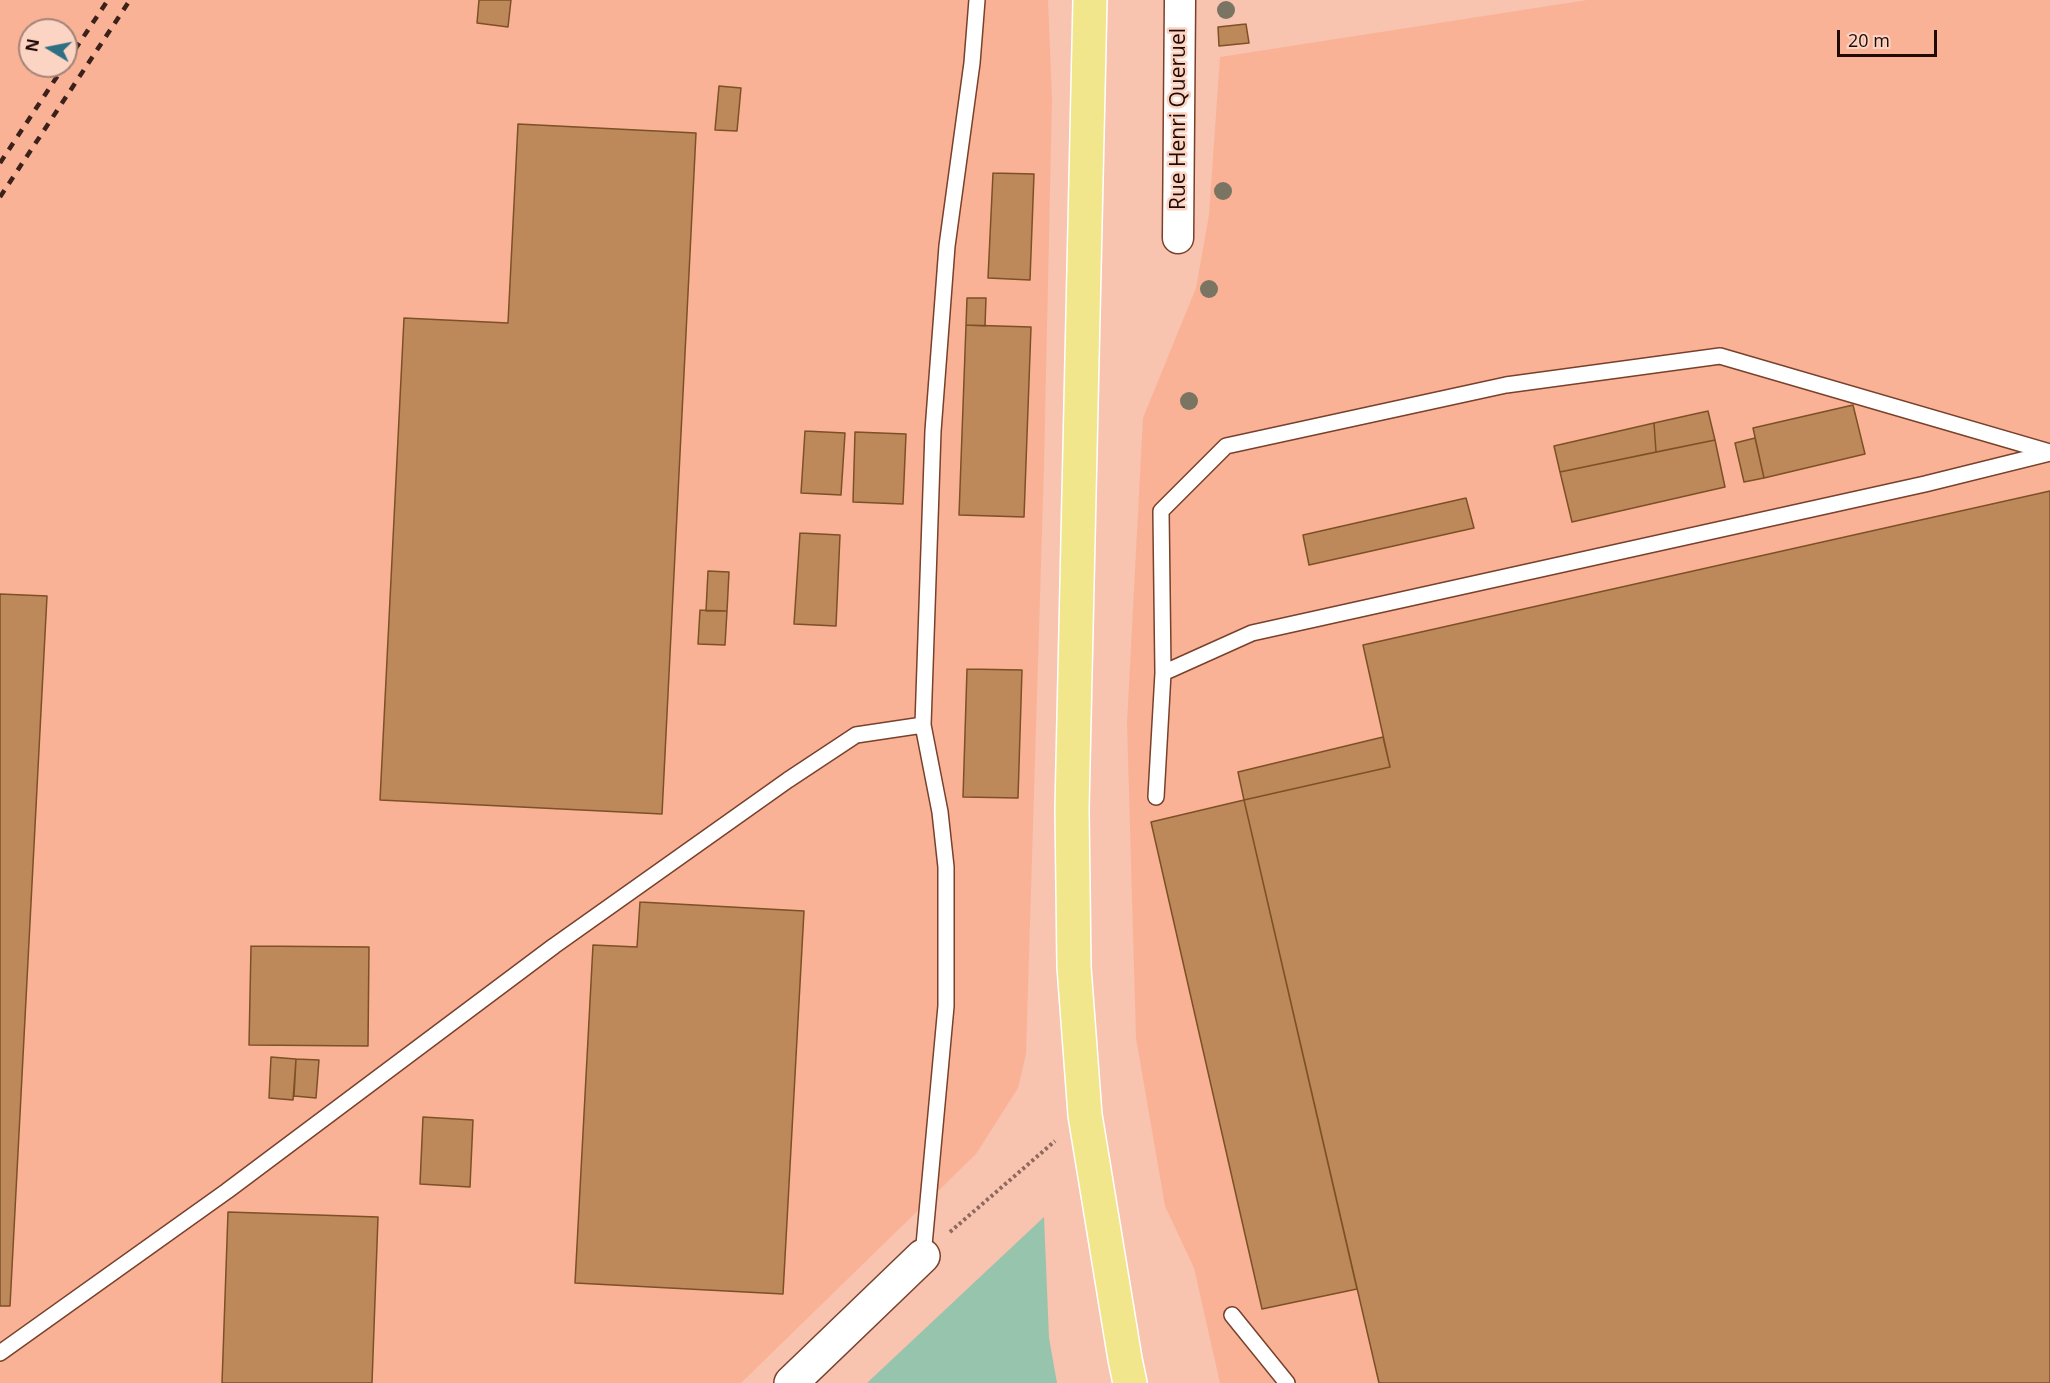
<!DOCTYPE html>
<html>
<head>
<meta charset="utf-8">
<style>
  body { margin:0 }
  #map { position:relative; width:2050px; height:1383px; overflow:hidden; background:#f8c3af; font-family:"Open Sans",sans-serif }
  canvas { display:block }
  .north { position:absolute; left:18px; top:18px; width:60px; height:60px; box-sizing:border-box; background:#fcd4c4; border:2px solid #a48377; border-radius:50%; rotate:280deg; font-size:16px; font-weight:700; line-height:24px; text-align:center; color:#200a03 }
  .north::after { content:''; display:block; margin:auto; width:21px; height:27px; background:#2f6f83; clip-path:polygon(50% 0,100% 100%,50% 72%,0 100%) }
  .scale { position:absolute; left:1837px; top:30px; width:100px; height:27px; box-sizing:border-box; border:3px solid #200a03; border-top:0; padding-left:8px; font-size:18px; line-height:21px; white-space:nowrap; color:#200a03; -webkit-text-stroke:4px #fcd4c4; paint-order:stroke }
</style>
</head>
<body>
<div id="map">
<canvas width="2050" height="1383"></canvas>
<div class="north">N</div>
<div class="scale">20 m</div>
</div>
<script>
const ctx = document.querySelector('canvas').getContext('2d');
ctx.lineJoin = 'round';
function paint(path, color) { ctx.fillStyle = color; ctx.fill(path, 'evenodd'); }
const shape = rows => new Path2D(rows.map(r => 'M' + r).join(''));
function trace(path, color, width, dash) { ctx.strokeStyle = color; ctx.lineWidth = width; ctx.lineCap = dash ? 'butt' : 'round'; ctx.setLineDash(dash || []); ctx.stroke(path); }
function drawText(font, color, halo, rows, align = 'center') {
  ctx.font = font + ' "Open Sans",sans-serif'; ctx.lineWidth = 5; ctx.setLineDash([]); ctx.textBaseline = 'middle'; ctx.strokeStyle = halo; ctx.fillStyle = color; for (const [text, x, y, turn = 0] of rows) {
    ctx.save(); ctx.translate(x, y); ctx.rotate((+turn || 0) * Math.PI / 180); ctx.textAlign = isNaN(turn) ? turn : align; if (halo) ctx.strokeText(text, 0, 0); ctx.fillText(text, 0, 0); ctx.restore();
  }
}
const built = shape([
  [0,0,1048,0,1052,99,1044,466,1026,1054,1018,1088,976,1154,741,1383,0,1383],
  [30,30,66,30,66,66,30,66],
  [1587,0,2050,0,2050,1383,1220,1383,1194,1268,1165,1206,1136,1038,1127,723,1143,418,1196,288,1209,215,1220,57]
]);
const green = shape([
  [1044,1217,1049,1338,1057,1383,867,1383]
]);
const building = shape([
  [479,0,511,0,508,27,477,23,479,0],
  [1246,24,1249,43,1219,46,1218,27,1246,24],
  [719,86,741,88,737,131,715,130,719,86],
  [518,124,696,133,662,814,380,800,404,318,508,323,518,124],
  [993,173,1034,174,1030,280,988,278,993,173],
  [967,298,986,298,985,326,966,325,967,298],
  [966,325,1031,327,1024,517,959,515,966,325],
  [1853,405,1865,454,1764,478,1753,428,1853,405],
  [1708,411,1715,440,1656,452,1654,423,1708,411],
  [1654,423,1656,452,1560,472,1554,446,1654,423],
  [805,431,845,433,841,495,801,493,805,431],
  [855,432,906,434,903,504,853,502,855,432],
  [1755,438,1764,478,1744,482,1735,443,1755,438],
  [1715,440,1725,487,1572,522,1560,472,1715,440],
  [2050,491,2050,1383,1379,1383,1244,800,1390,767,1363,645,2050,491],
  [1466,498,1474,528,1309,565,1303,535,1466,498],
  [800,533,840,535,836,626,794,624,800,533],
  [708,571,729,572,727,611,706,611,708,571],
  [0,594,47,596,10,1306,0,1306,0,594],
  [700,610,727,611,725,645,698,644,700,610],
  [967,669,1022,670,1018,798,963,797,967,669],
  [1383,737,1390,767,1244,800,1238,772,1383,737],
  [1244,800,1357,1289,1262,1309,1151,822,1244,800],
  [640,902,804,911,783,1294,575,1283,593,945,637,947,640,902],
  [251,946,369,947,368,1046,249,1045,251,946],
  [271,1057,296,1059,293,1100,269,1098,271,1057],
  [296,1059,319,1060,316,1098,294,1096,296,1059],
  [423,1117,473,1120,470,1187,420,1184,423,1117],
  [228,1212,378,1217,372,1383,222,1383,228,1212]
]);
const path = shape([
  [950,1232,1055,1141]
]);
const lane = shape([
  [1163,673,1161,511,1226,446,1506,385,1720,356,2050,452],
  [1156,797,1163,673,1252,633,1925,484,2050,453],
  [923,1256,946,1006,946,867,940,812,923,725,933,431,947,246,972,63,977,0],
  [1232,1315,1287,1383],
  [0,1353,227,1191,554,946,788,780,856,735,923,725]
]);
const street = shape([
  [1178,238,1180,0]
]);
const secondary = shape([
  [791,1383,923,1256]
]);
const primary = shape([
  [1090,0,1072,809,1074,967,1085,1115,1125,1359,1130,1383]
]);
const rail = shape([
  [66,63,108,0],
  [0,163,64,66],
  [0,197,130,0]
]);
const trees = [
  [1226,10],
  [1223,191],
  [1209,289],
  [1189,401]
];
const streetNames = [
  ["Rue Henri Queruel",1179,119,-90]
];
paint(built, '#fab296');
paint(green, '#97c4ac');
paint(building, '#bd885a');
trace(building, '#7d5026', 1.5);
trace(lane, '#78412b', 18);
trace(street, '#78412b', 33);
trace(secondary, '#78412b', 36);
trace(primary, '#fff', 36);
trace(path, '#8f695c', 4, [3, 3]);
trace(lane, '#fff', 15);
trace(street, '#fff', 30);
trace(secondary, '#fff', 33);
trace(primary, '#f2e68d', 33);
trace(rail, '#3b2119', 4.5, [8, 8]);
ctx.fillStyle = '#7a7463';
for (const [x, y] of trees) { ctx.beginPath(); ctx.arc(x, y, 9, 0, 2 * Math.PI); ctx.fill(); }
drawText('21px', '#200a03', '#fcd4c4', streetNames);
</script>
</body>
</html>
